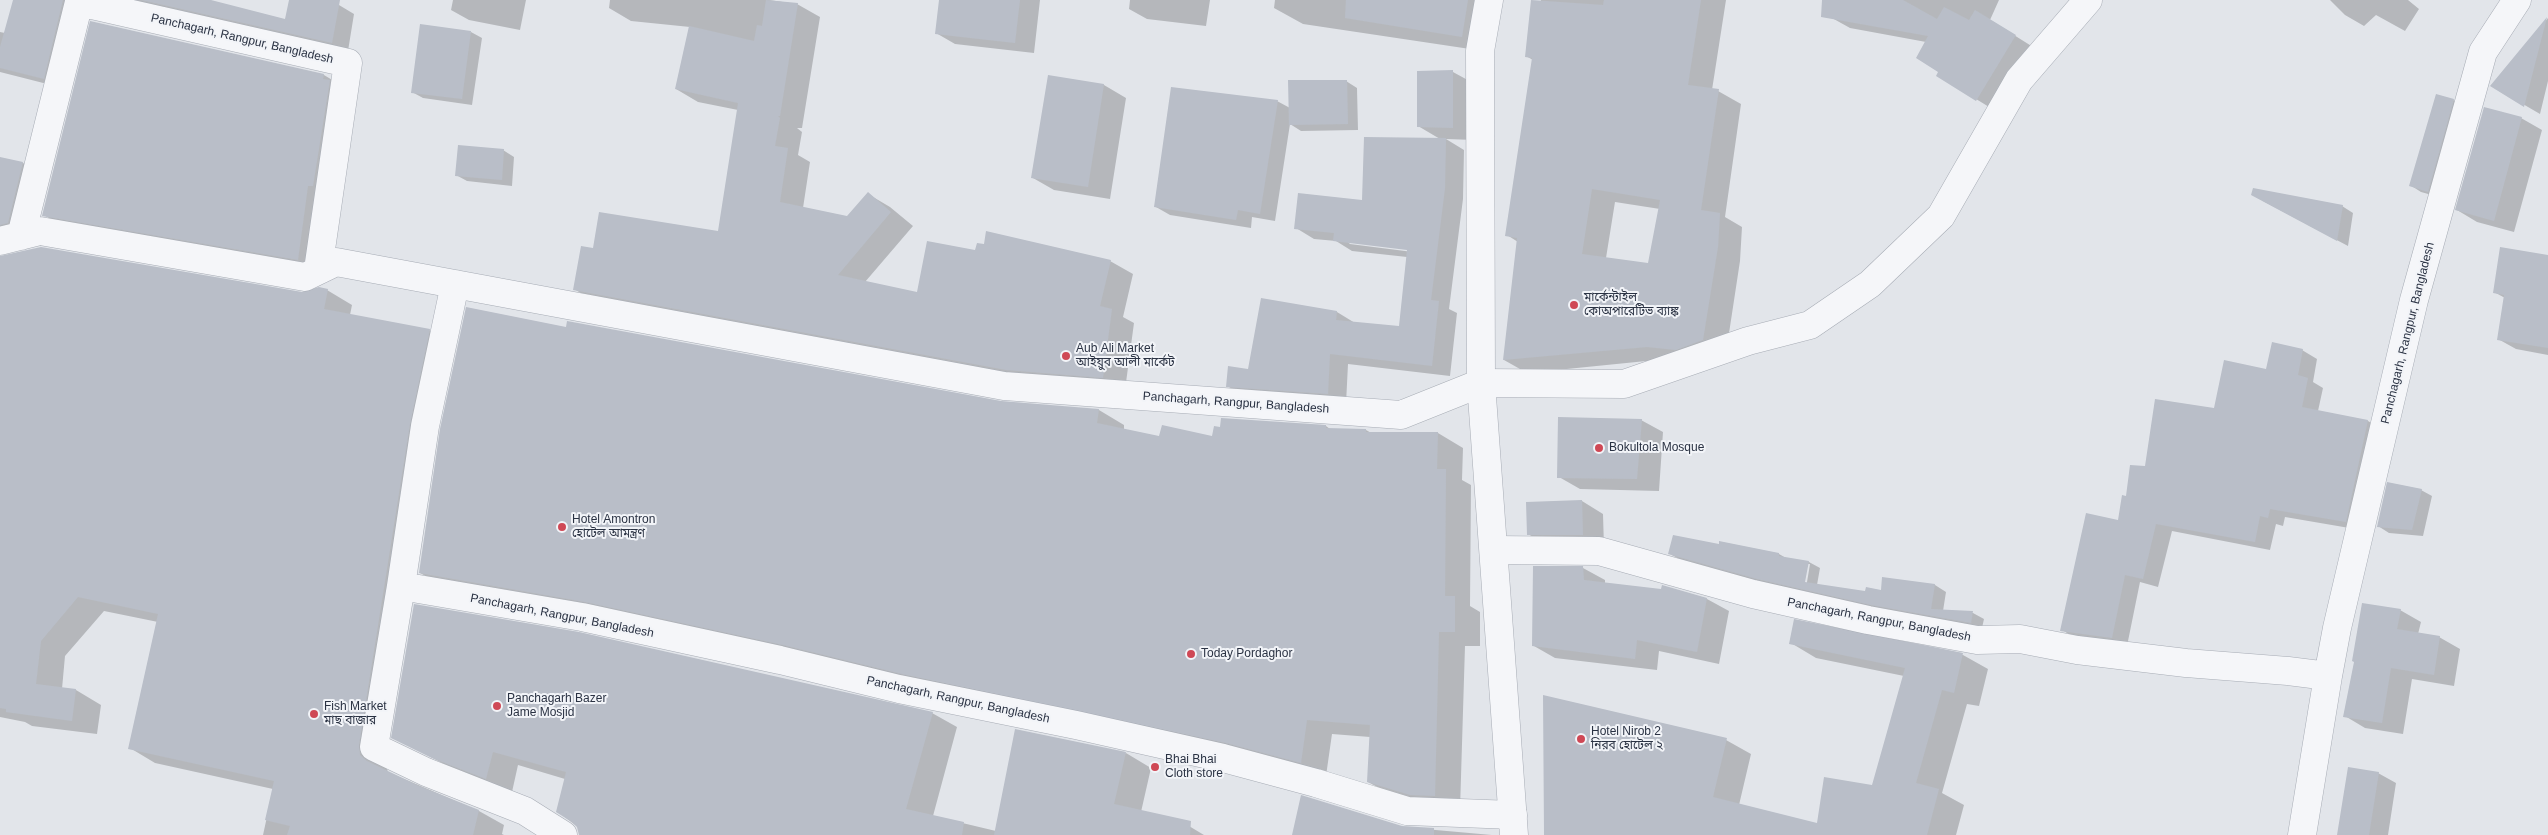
<!DOCTYPE html>
<html>
<head>
<meta charset="utf-8">
<style>
  body { margin:0 }
  canvas { display:block; background:#e2e5ea }
</style>
</head>
<body>
<canvas width="2548" height="835"></canvas>
<script>
const ctx = document.querySelector('canvas').getContext('2d');
ctx.lineJoin = 'round';
function paint(path, color) { ctx.fillStyle = color; ctx.fill(path, 'evenodd'); }
const shape = rows => new Path2D(rows.map(r => 'M' + r).join(''));
function trace(path, color, width, dash) { ctx.strokeStyle = color; ctx.lineWidth = width; ctx.lineCap = dash ? 'butt' : 'round'; ctx.setLineDash(dash || []); ctx.stroke(path); }
function drawText(font, color, halo, rows, align = 'center') {
  ctx.font = font + ' Arial,"Noto Sans Bengali",sans-serif'; ctx.lineWidth = 4; ctx.setLineDash([]); ctx.textBaseline = 'middle'; ctx.strokeStyle = halo; ctx.fillStyle = color; for (const [text, x, y, turn = 0] of rows) {
    ctx.save(); ctx.translate(x, y); ctx.rotate((+turn || 0) * Math.PI / 180); ctx.textAlign = isNaN(turn) ? turn : align; if (halo) ctx.strokeText(text, 0, 0); ctx.fillText(text, 0, 0); ctx.restore();
  }
}
const shadow = shape([
  [15,0,83,0,59,87,0,72,0,32,5,33],
  [121,0,208,0,286,20,290,0,318,0,339,5,354,14,348,51],
  [453,0,526,0,520,30,469,20,451,10],
  [610,0,769,0,797,4,820,17,802,128,797,128,802,132,798,155,810,162,803,208,848,218,868,194,890,207,913,226,865,282,918,293,976,251,1110,261,1133,274,1123,317,1134,323,1125,390,1030,383,596,302,574,289,594,250,719,232,738,110,698,102,676,89,690,27,631,21,609,8],
  [941,0,1040,0,1034,53,955,44,936,33],
  [1130,0,1210,0,1206,26,1147,19,1129,9],
  [1275,0,1499,0,1490,52,1303,24,1274,8],
  [1541,0,1726,0,1712,90,1718,91,1741,104,1725,217,1742,227,1740,261,1726,353,1527,373,1504,360,1518,242,1507,235,1533,60,1526,56],
  [1615,202,1660,209,1649,264,1606,258],
  [1835,0,1999,0,1990,20,2033,47,1994,110,1976,99,1940,71,1926,42,1850,28,1832,18],
  [2330,0,2408,0,2419,9,2405,31,2376,15,2364,26,2345,15],
  [2548,18,2548,81,2540,114,2492,86],
  [91,22,324,75,344,87,319,271,64,227,44,215],
  [471,32,482,38,472,105,423,98,412,92],
  [1453,72,1475,84,1474,140,1446,139,1464,150,1463,199,1449,309,1457,313,1450,376,1348,364,1346,404,1245,396,1227,386,1249,370,1262,299,1337,312,1355,323,1400,328,1407,257,1352,251,1336,241,1314,239,1296,228,1364,201,1440,139,1418,126],
  [1347,241,1413,249,1413,252,1350,244],
  [1049,76,1104,85,1126,98,1110,199,1054,190,1033,178],
  [1346,81,1357,88,1358,130,1301,131,1290,124,1275,221,1252,217,1251,228,1170,215,1156,207,1277,101,1290,108],
  [2453,100,2464,106,2439,197,2421,192,2410,185],
  [2521,118,2542,130,2514,232,2477,222,2457,210],
  [503,150,514,157,512,186,467,181,456,175],
  [0,158,23,163,44,175,0,247],
  [2263,201,2342,206,2353,213,2348,246],
  [2548,256,2548,355,2516,349,2498,339,2505,298,2494,292],
  [0,266,302,294,327,290,352,305,350,315,429,330,454,345,434,439,383,759,388,772,479,811,504,825,502,834,504,835,263,835,273,789,155,763,130,748,158,622,104,611,65,656,62,689,76,690,101,705,97,734,32,726,25,722,0,717],
  [567,329,1001,403,1099,410,1124,425,1124,430,1160,438,1213,438,1326,426,1330,429,1366,430,1373,434,1438,433,1463,448,1462,480,1471,485,1470,606,1480,612,1480,646,1465,646,1460,810,1394,796,1368,782,1370,737,1332,734,1326,776,446,587,420,573],
  [2302,350,2317,359,2313,382,2323,388,2318,411,2368,421,2383,430,2361,530,2285,517,2283,526,2276,524,2270,550,2172,531,2158,587,2140,582,2127,646,2077,639,2062,630,2119,522,2128,497,2146,468,2267,370],
  [1641,420,1663,432,1659,491,1580,489,1559,477],
  [2421,490,2432,496,2423,536,2389,533,2378,526],
  [1582,501,1603,514,1604,547,1550,547,1528,534],
  [1670,554,1779,554,1786,558,1809,562,1820,568,1817,585,1866,593,1882,591,1883,579,1935,585,1946,592,1943,611,1973,613,1984,619,1982,628,1883,610,1769,585,1681,560],
  [1807,564,1810,564,1806,588,1803,588],
  [1583,568,1605,580,1605,584,1662,591,1663,586,1707,599,1729,611,1719,664,1659,651,1657,670,1555,658,1534,646],
  [2400,610,2421,622,2418,634,2439,637,2460,649,2454,686,2412,679,2403,734,2365,728,2345,716,2356,662],
  [1795,621,1963,655,1988,669,1979,706,1967,704,1942,793,1964,805,1956,835,1545,835,1726,740,1751,754,1739,805,1818,825,1873,786,1904,676,1816,658,1791,643],
  [932,713,957,727,933,816,996,831,1126,753,1151,768,1141,812,1179,820,1204,835,580,835,578,827,558,812,565,779,518,765,512,792,459,772,393,737],
  [2378,773,2396,783,2388,835,2339,835],
  [1402,827,1492,835,1293,835]
]);
const building = shape([
  [13,0,63,0,44,79,0,68,0,47],
  [141,0,211,0,285,19,289,0,340,0,332,43],
  [766,0,798,3,780,116,778,116,780,118,775,146,788,148,780,202,847,216,868,192,891,212,838,275,917,292,927,241,975,250,977,243,984,244,986,231,1111,260,1100,306,1112,309,1103,378,1006,370,573,290,581,246,593,248,599,212,718,231,738,103,675,89,689,26,754,41,757,25,762,26],
  [939,0,1020,0,1015,43,935,34],
  [1346,0,1468,0,1462,37,1345,18],
  [1531,0,1603,5,1604,0,1701,0,1688,85,1719,89,1701,210,1720,213,1718,247,1703,340,1676,350,1647,347,1503,360,1517,238,1505,236,1532,58,1525,57],
  [1592,189,1660,200,1648,263,1582,254],
  [1822,0,1903,0,1937,19,1944,7,1969,20,1975,10,2016,35,1976,101,1936,76,1938,72,1916,58,1928,36,1821,17],
  [2547,17,2524,107,2490,86],
  [90,21,324,74,323,79,330,80,313,186,308,186,298,260,42,216],
  [420,24,471,31,462,99,411,93],
  [1453,70,1453,128,1417,127,1417,71],
  [1048,75,1104,84,1088,187,1031,178],
  [1288,80,1347,80,1348,124,1289,125],
  [1171,87,1278,100,1260,214,1238,210,1236,220,1154,207],
  [2436,94,2454,99,2428,192,2409,186],
  [2484,107,2522,117,2494,221,2455,210],
  [1364,137,1446,138,1445,188,1431,300,1439,301,1432,366,1330,354,1328,394,1226,387,1228,366,1248,369,1261,298,1337,311,1336,320,1399,326,1407,250,1333,241,1334,233,1294,229,1298,193,1362,200],
  [458,145,504,149,502,180,455,176],
  [0,157,23,162,8,223,0,225],
  [2253,188,2343,205,2337,241,2251,195],
  [41,247,302,292,319,287,328,289,324,309,430,329,410,424,359,745,360,755,367,761,419,786,479,810,473,835,287,835,290,826,265,820,274,781,128,749,158,614,78,597,41,641,36,684,76,689,72,721,6,712,6,709,0,708,0,256],
  [2500,247,2548,255,2548,348,2497,340,2504,295,2493,293],
  [466,307,566,327,567,321,1001,401,1099,409,1097,423,1159,436,1162,425,1212,436,1214,426,1220,427,1221,418,1326,425,1326,428,1366,429,1366,432,1438,432,1437,469,1446,469,1445,596,1455,596,1455,632,1439,632,1435,796,1410,795,1367,782,1370,725,1307,720,1301,763,1226,743,902,674,783,645,585,602,419,573,440,429],
  [2272,342,2303,349,2298,375,2308,378,2302,407,2368,420,2346,522,2270,509,2268,518,2260,516,2255,542,2156,524,2143,579,2125,575,2112,638,2060,631,2086,513,2118,520,2122,495,2126,496,2130,465,2145,466,2155,399,2214,408,2224,360,2266,369],
  [1558,417,1642,419,1637,479,1557,478],
  [2387,482,2422,489,2412,530,2377,527],
  [1582,500,1583,535,1527,535,1526,502],
  [1673,535,1719,544,1719,541,1779,553,1779,556,1809,561,1805,582,1865,591,1866,587,1881,590,1882,577,1935,584,1931,609,1973,611,1971,623,1871,605,1757,579,1668,554],
  [1533,566,1583,566,1584,580,1661,589,1662,585,1707,598,1697,652,1637,640,1635,659,1532,646],
  [2362,603,2401,609,2397,629,2440,636,2434,675,2391,668,2382,723,2343,717,2354,662,2352,661],
  [414,604,579,632,933,712,906,809,964,822,962,835,579,835,577,827,572,822,556,812,566,772,493,752,486,779,432,758,391,738],
  [1794,619,1963,653,1954,693,1942,690,1916,783,1939,789,1927,835,1544,835,1543,695,1727,738,1713,797,1817,823,1824,777,1872,785,1905,668,1789,644],
  [1015,729,1126,752,1114,804,1191,821,1190,835,994,835],
  [2348,767,2379,772,2369,835,2337,835],
  [1301,795,1402,826,1434,828,1434,835,1292,835]
]);
const minor = shape([
  [21,236,79,2,348,63,318,270],
  [0,241,40,231,305,277,336,262,1004,386,1401,415,1481,383,1624,384,1748,341,1810,325,1870,284,1941,216,2019,80,2088,0],
  [455,284,425,426,401,586,582,617,780,660,899,689,1076,725,1223,758,1316,783,1407,811,1513,815],
  [1494,550,1599,551,1753,594,1868,620,1977,640,2020,639,2077,650,2186,663,2288,671,2328,676,2337,628,2414,300,2483,52,2517,0],
  [401,586,374,747,426,772,525,811,563,835],
  [2302,835,2328,676]
]);
const tertiary = shape([
  [1489,0,1480,51,1481,383,1514,835]
]);
const markers = [
  [1574,305,5,"#cf4855"],
  [1066,356,5,"#cf4855"],
  [1599,448,5,"#cf4855"],
  [562,527,5,"#cf4855"],
  [1191,654,5,"#cf4855"],
  [497,706,5,"#cf4855"],
  [314,714,5,"#cf4855"],
  [1581,739,5,"#cf4855"],
  [1155,767,5,"#cf4855"]
];
const streetNames = [
  ["Panchagarh, Rangpur, Bangladesh",242,39,13],
  ["Panchagarh, Rangpur, Bangladesh",2408,333,-76],
  ["Panchagarh, Rangpur, Bangladesh",1236,403,4],
  ["Panchagarh, Rangpur, Bangladesh",562,616,11],
  ["Panchagarh, Rangpur, Bangladesh",1879,620,11],
  ["Panchagarh, Rangpur, Bangladesh",958,700,12]
];
const poiNames = [
  ["মার্কেন্টাইল",1584,298],
  ["কোঅপারেটিভ ব্যাঙ্ক",1584,312],
  ["Aub Ali Market",1076,349],
  ["আইয়ুব আলী মার্কেট",1076,363],
  ["Bokultola Mosque",1609,448],
  ["Hotel Amontron",572,520],
  ["হোটেল আমন্ত্রণ",572,534],
  ["Today Pordaghor",1201,654],
  ["Panchagarh Bazer",507,699],
  ["Jame Mosjid",507,713],
  ["Fish Market",324,707],
  ["মাছ বাজার",324,721],
  ["Hotel Nirob 2",1591,732],
  ["নিরব হোটেল ২",1591,746],
  ["Bhai Bhai",1165,760],
  ["Cloth store",1165,774]
];
paint(shadow, '#0003');
paint(building, '#b9bec8');
trace(minor, '#a7acb5', 29);
trace(tertiary, '#a7acb5', 29);
trace(minor, '#f5f6f9', 28);
trace(tertiary, '#f5f6f9', 28);
for (const [x, y, r, color] of markers) { const dot = new Path2D(); dot.arc(x, y, r, 0, 2 * Math.PI); ctx.fillStyle = color; ctx.fill(dot); trace(dot, '#f2f4f8', 2); }
drawText('12px', '#2a3243', '#f2f4f8', streetNames);
drawText('12px', '#2a3243', '#f2f4f8', poiNames, 'left');
</script>
</body>
</html>
